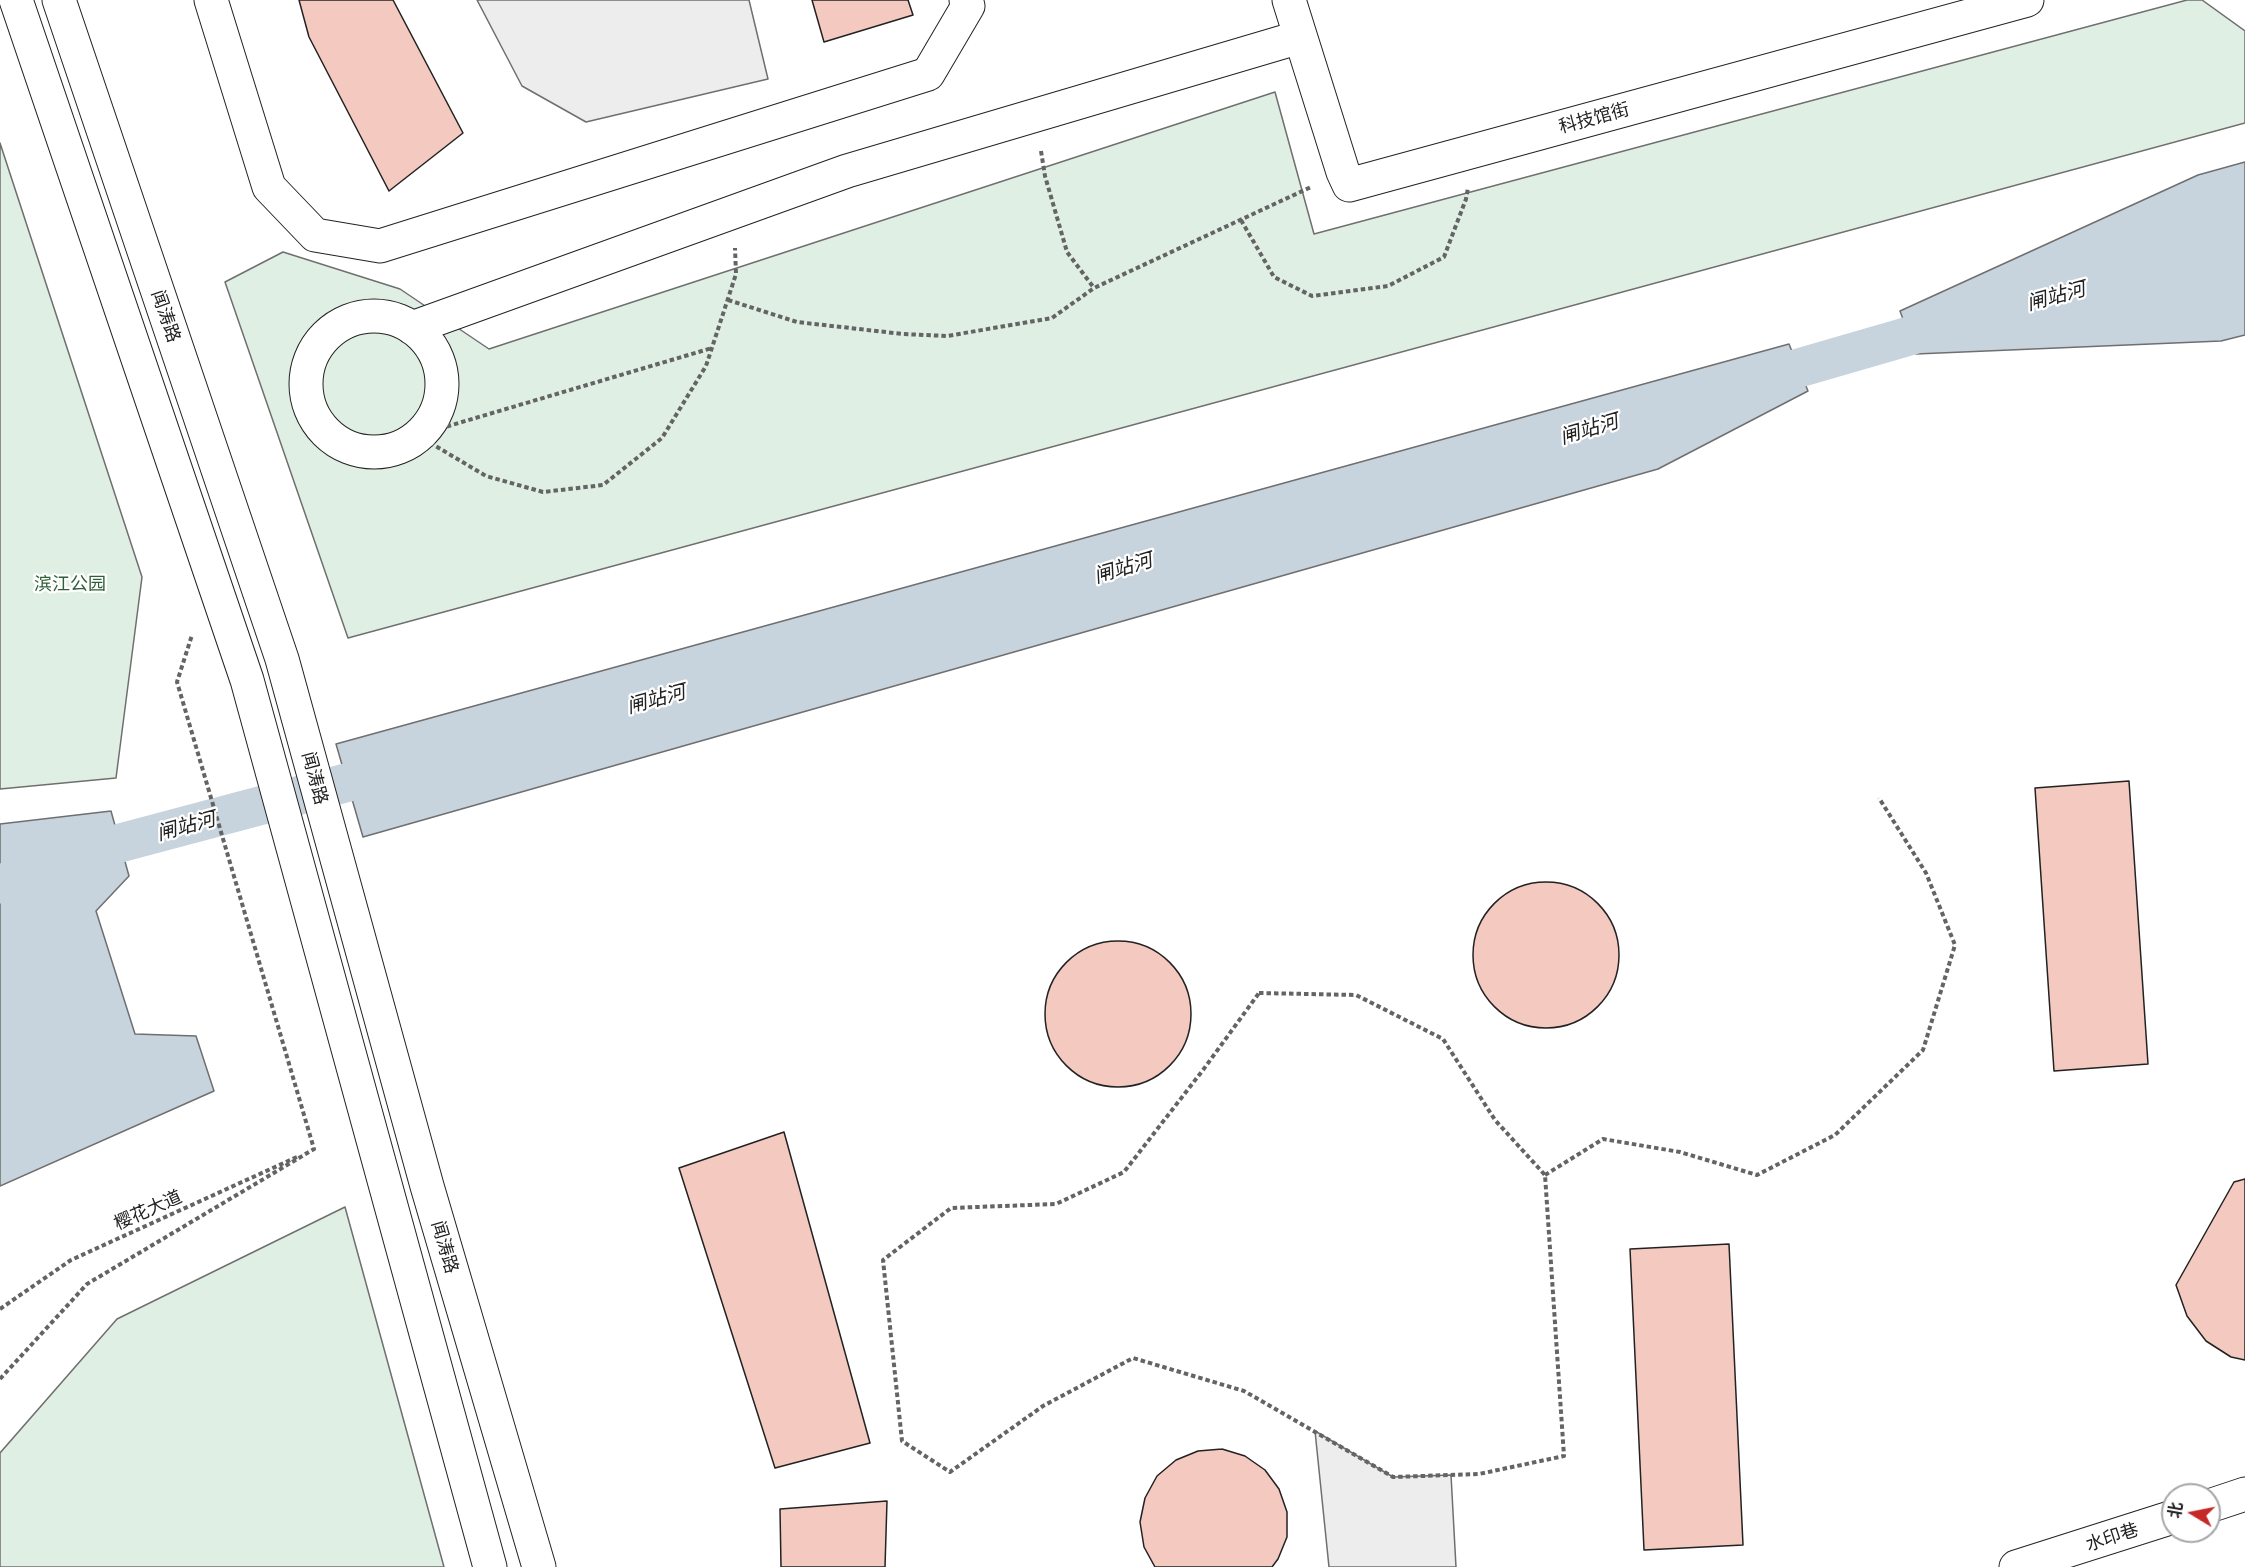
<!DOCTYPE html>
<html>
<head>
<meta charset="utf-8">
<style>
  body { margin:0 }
  #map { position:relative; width:2245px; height:1567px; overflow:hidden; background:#fff; font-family:Ubuntu,"Noto Sans SC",sans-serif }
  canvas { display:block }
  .north { position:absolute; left:2161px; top:1483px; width:60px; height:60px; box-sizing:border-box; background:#fff; border:2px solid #a7a7a7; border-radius:50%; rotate:280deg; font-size:16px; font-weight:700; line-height:24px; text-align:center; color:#222 }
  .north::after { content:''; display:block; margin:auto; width:21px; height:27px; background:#c62828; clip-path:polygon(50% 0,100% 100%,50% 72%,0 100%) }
</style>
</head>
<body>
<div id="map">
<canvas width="2245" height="1567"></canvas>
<div class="north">北</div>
</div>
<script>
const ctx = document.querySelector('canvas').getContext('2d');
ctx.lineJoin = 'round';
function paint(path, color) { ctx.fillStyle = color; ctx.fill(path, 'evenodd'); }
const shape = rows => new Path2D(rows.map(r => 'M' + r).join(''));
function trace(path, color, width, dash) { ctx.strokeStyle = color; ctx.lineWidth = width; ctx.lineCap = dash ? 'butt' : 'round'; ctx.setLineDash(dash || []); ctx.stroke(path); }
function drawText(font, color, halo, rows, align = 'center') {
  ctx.font = font + ' Ubuntu,"Noto Sans SC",sans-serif'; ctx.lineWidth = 4.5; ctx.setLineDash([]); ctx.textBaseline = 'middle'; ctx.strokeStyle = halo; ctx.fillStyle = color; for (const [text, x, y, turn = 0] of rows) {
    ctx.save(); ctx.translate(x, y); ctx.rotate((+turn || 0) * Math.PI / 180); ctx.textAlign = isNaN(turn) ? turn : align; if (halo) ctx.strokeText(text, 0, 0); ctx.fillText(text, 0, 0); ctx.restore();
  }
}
const green = shape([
  [2187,0,2202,0,2245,31,2245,123,348,638,225,282,283,252,400,289,489,349,1275,92,1314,234,2187,0],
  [0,143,142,577,116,778,0,789,0,143],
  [345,1207,444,1567,0,1567,0,1453,117,1319,345,1207]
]);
const parking = shape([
  [477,0,749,0,768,79,586,122,522,86,477,0],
  [1315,1431,1393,1477,1451,1475,1456,1567,1329,1567,1315,1431]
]);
const water = shape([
  [2245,162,2245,335,2221,341,1916,354,1900,311,2198,175,2245,162],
  [1789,344,1808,391,1658,469,363,837,336,744,1789,344],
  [111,811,129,876,96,911,135,1034,196,1036,214,1091,0,1186,0,824,111,811]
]);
const canal = shape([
  [1747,383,1961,321],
  [0,884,120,843,398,769]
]);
const building = shape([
  [299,0,393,0,463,133,389,191,309,37,299,0],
  [812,0,908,0,913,15,824,42,812,0],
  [2129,781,2148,1064,2054,1071,2035,788,2129,781],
  '1473 955a73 73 0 1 1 146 0a73 73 0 1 1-146 0Z',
  '1045 1014a73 73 0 1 1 146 0a73 73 0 1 1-146 0Z',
  [784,1132,870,1443,775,1468,679,1168,784,1132],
  [2245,1179,2245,1360,2231,1357,2206,1341,2187,1316,2176,1285,2234,1182,2245,1179],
  [1729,1244,1743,1545,1644,1550,1630,1249,1729,1244],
  [1222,1449,1245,1456,1265,1470,1279,1489,1287,1512,1287,1537,1278,1559,1272,1567,1155,1567,1144,1547,1140,1522,1145,1498,1157,1476,1176,1460,1198,1451,1222,1449],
  [887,1501,885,1567,781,1567,780,1509,887,1501]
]);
const path = shape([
  [1041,151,1045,176,1067,252,1094,288],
  [1241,220,1274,277,1312,296,1388,286,1444,257,1466,199,1468,188],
  [728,300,797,322,903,334,947,336,1052,318,1094,288,1311,187],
  [417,435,486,476,543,492,603,485,662,438,706,366,736,274,735,248],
  [418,435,712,348],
  [1259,993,1356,995,1443,1039,1495,1120,1545,1175,1564,1456,1479,1474,1393,1477,1244,1391,1133,1358,1043,1406,950,1472,902,1441,883,1260,951,1208,1056,1204,1124,1172,1203,1070,1259,993],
  [1545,1175,1603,1139,1680,1152,1757,1175,1835,1135,1923,1050,1955,945,1926,873,1879,798],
  [0,1309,71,1260,297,1157],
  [0,1379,87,1284,314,1149,177,682,192,635]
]);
const minor = shape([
  [211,0,269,187,315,235,380,246,928,74,968,6,966,0],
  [1289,0,1343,172,1349,185,2027,0],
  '306 384a68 68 0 1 1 136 0a68 68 0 1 1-136 0Z',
  [412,328,847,171,1300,37],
  [2209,1506,2245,1494],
  [2016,1567,2173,1517]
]);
const major = shape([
  [16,0,247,680,490,1567],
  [59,0,282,659,427,1186,539,1567]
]);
const streetNames = [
  ["科技馆街",1594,118,-15],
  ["闻涛路",166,316,71],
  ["闻涛路",315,778,75],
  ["樱花大道",148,1210,-24],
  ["闻涛路",445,1247,74],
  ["水印巷",2112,1537,-18]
];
const parkNames = [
  ["滨江公园",70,584]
];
const waterNames = [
  ["闸站河",2056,296,-15],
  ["闸站河",1589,429,-17],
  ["闸站河",1123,568,-17],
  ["闸站河",656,699,-15],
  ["闸站河",186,826,-15]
];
paint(green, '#e0efe3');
trace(green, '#6f6f6f', 1.5);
paint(parking, '#ededed');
trace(parking, '#6f6f6f', 1.5);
paint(water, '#c7d3dd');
trace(water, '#6f6f6f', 1.5);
trace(canal, '#c7d3dd', 39);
paint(building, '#f3c9c0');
trace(building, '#222', 1.5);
trace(minor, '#222', 35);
trace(major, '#222', 35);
trace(path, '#646464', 4, [4.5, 3]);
trace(minor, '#fff', 33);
trace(major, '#fff', 33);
drawText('18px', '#222', '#fff', streetNames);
drawText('18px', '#2f5e38', '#fff', parkNames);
drawText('italic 20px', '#222', '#fff', waterNames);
</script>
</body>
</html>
